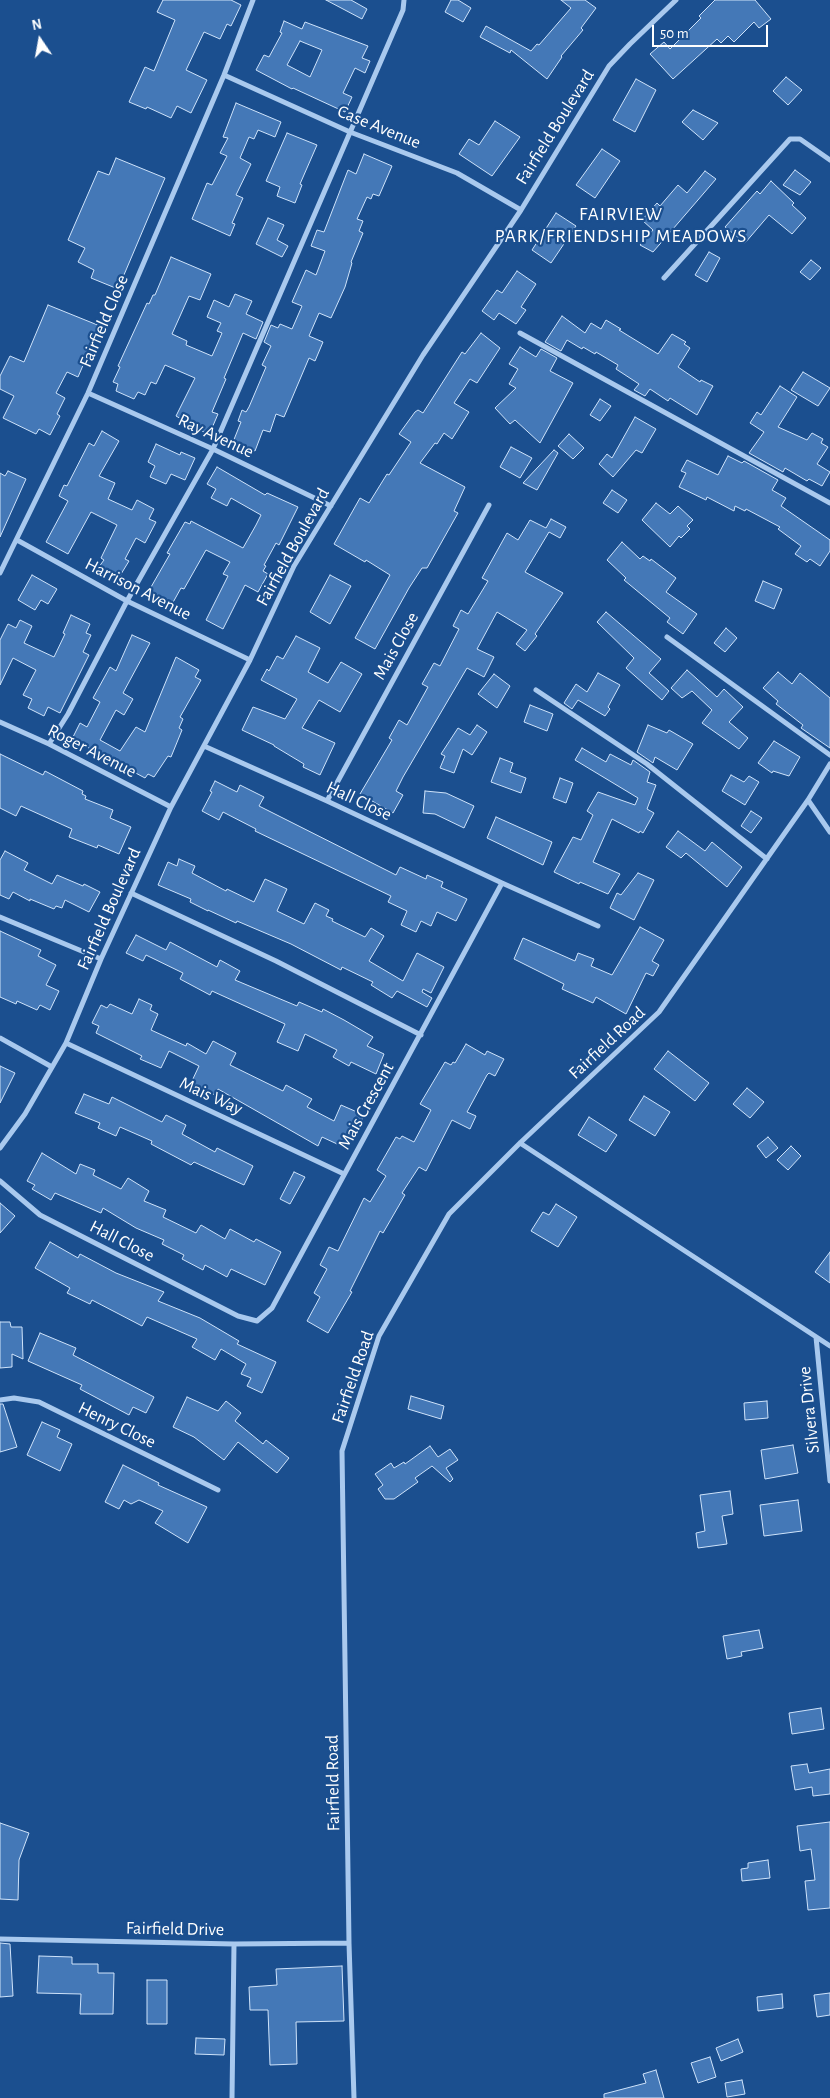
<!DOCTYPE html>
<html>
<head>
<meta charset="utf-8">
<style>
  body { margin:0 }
  #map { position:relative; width:830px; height:2098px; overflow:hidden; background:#1b4f8f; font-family:"Alegreya Sans",sans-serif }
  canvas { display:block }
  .north { position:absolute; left:15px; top:15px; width:50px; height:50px; -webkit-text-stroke:4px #1b4f8f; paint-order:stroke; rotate:348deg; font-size:14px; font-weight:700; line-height:20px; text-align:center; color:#fff }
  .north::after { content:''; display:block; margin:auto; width:18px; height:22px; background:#fff; clip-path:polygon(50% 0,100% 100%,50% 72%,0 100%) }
  .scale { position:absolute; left:652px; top:25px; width:116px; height:22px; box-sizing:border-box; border:2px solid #fff; border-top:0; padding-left:6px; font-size:15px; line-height:18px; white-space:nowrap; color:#fff; -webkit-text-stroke:4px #1b4f8f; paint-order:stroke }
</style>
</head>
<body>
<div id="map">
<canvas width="830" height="2098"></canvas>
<div class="north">N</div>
<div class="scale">50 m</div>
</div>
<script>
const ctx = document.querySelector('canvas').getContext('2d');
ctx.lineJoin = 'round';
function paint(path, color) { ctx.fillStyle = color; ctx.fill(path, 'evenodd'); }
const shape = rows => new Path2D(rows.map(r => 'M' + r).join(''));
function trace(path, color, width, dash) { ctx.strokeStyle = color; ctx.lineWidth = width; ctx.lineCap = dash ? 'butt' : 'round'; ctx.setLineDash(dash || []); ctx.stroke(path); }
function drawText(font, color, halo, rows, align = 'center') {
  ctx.font = font + ' "Alegreya Sans",sans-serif'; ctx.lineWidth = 4.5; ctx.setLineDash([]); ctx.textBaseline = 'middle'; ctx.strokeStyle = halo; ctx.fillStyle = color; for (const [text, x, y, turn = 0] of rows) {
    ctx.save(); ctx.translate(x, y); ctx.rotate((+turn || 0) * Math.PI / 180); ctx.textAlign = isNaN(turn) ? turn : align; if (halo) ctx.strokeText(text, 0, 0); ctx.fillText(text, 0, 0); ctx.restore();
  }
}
const building = shape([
  [163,0,231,0,241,5,231,26,227,24,220,39,204,32,186,70,207,80,191,113,177,106,171,118,147,107,146,109,129,102,145,67,154,71,175,20,157,12,163,0],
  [326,0,351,0,367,9,362,19,326,0],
  [451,0,458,0,471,8,463,22,445,12,451,0],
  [561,0,585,0,596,8,581,28,583,30,561,56,562,57,547,79,511,50,510,53,480,37,486,26,531,51,537,44,539,45,571,8,561,0],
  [715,0,755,0,771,19,759,28,754,22,734,42,728,36,721,43,717,39,673,79,650,54,664,42,670,49,701,18,699,16,715,0],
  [284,21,302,29,305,22,368,46,362,58,370,61,365,73,355,68,343,93,352,97,345,112,293,88,292,89,256,70,264,55,269,57,282,33,280,32,284,21],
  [300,41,322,50,310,77,287,65,300,41],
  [786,77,802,90,788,105,773,91,786,77],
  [636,79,656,90,635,132,613,120,636,79],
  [236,103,281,122,275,137,258,130,254,139,249,137,240,158,251,164,236,195,243,198,232,223,235,224,230,236,192,219,207,183,212,185,227,156,220,153,228,138,223,137,236,103],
  [693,110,718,123,703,140,682,122,693,110],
  [495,121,520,137,492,176,459,154,469,139,479,145,495,121],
  [287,133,317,145,300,184,302,185,295,203,277,196,280,187,266,181,287,133],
  [602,149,620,161,595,198,576,185,602,149],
  [364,154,392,166,379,196,373,194,371,199,367,197,357,219,363,221,359,231,363,233,351,262,352,263,345,287,331,318,319,313,309,336,323,342,315,361,309,358,284,417,276,414,270,432,263,430,255,451,233,442,241,422,238,421,242,410,246,412,249,407,266,367,262,365,271,346,264,342,271,325,278,328,280,324,292,329,302,306,292,302,306,270,316,275,325,251,311,246,317,230,324,232,348,170,356,174,364,154],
  [116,158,165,178,118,289,91,278,94,270,78,262,85,248,68,240,98,171,109,175,116,158],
  [795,170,811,182,800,195,783,185,795,170],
  [705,171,716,179,679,222,653,252,640,245,653,230,642,220,657,203,660,206,678,185,687,193,705,171],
  [771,181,794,203,792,205,806,218,792,234,769,215,745,243,725,227,757,191,760,194,771,181],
  [556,213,576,226,551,263,532,250,556,213],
  [268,218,284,225,277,240,288,246,282,257,256,244,268,218],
  [709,252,720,258,707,282,695,275,709,252],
  [171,257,211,274,200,300,189,296,172,334,187,341,186,345,212,356,222,333,217,331,221,323,207,317,214,300,229,307,235,294,252,301,246,314,263,322,256,339,243,333,224,378,226,379,212,412,218,414,209,435,176,416,195,378,165,365,156,384,151,382,145,395,138,392,134,399,116,391,118,384,113,382,120,367,118,366,147,303,149,304,153,295,155,295,171,257],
  [811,260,821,268,810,280,800,272,811,260],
  [517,271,536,284,521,307,526,310,516,324,499,313,494,320,482,311,497,290,502,293,517,271],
  [48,305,100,326,78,377,67,372,56,393,65,398,57,414,60,416,50,435,39,429,36,434,3,418,14,396,0,389,0,376,10,356,24,362,48,305],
  [562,316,585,333,591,323,601,329,606,320,621,329,619,330,658,354,672,334,686,342,684,344,690,348,678,367,700,382,701,380,713,386,697,415,670,398,668,401,650,389,645,396,634,390,639,384,616,369,618,365,596,352,595,354,583,347,582,349,567,340,561,351,545,342,562,316],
  [481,333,500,348,477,383,470,379,454,403,469,412,452,439,444,433,437,444,435,443,420,463,465,487,454,511,458,513,427,568,422,568,409,588,375,649,355,638,390,575,366,560,365,562,334,544,360,498,369,503,387,474,389,475,411,442,399,434,415,412,418,410,423,413,462,352,465,354,481,333],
  [520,347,536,357,541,349,557,358,550,371,573,383,540,443,515,420,510,424,495,408,516,388,509,384,518,369,509,364,520,347],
  [803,372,830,388,818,406,791,390,803,372],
  [780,386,797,397,778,427,807,440,812,433,823,439,821,443,828,447,817,464,830,472,822,486,809,479,807,481,785,468,783,472,749,453,764,432,750,423,757,412,761,415,780,386],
  [600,399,611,406,600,421,590,415,600,399],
  [635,417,656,429,642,453,636,450,613,477,599,464,607,454,612,458,635,417],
  [102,431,119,441,99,476,115,483,108,499,132,510,137,500,154,509,149,519,156,522,145,543,136,538,125,559,129,561,118,579,98,568,104,560,101,558,117,525,91,512,68,554,46,542,68,501,59,496,64,485,67,486,89,443,94,446,102,431],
  [569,434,584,448,573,459,558,446,569,434],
  [156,444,180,455,181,452,195,458,185,480,171,474,166,484,150,477,155,466,148,462,156,444],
  [511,447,532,458,520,478,500,467,511,447],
  [554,450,558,453,537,490,523,483,554,450],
  [728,456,742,463,744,461,778,480,772,490,786,498,781,506,830,540,830,551,820,566,810,559,807,562,795,554,801,546,778,529,780,527,746,509,745,511,735,506,734,511,707,497,706,500,679,487,686,473,681,471,687,460,718,475,728,456],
  [217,467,265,495,267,493,298,507,279,545,276,543,264,565,266,566,263,571,268,574,258,592,245,585,223,629,206,620,228,576,223,574,230,562,206,550,184,589,181,588,171,606,147,594,170,554,167,553,185,522,190,524,191,521,243,548,256,525,261,515,231,498,227,506,211,498,216,489,207,484,217,467],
  [8,471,26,479,0,537,0,473,5,476,8,471],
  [612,490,627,500,618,513,603,503,612,490],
  [656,503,670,514,678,506,693,520,687,526,690,529,681,538,679,536,670,547,642,520,656,503],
  [551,519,566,527,560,538,549,532,525,572,563,593,535,634,537,636,525,651,516,644,527,630,497,612,477,649,494,657,484,677,467,668,403,777,396,791,403,795,393,813,360,794,392,740,389,738,399,720,407,725,428,687,422,684,434,663,440,666,459,629,453,626,461,610,468,614,488,581,482,578,507,533,518,540,530,520,546,528,551,519],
  [622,542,640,559,643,556,650,561,651,559,676,578,666,592,697,614,683,634,667,622,670,618,624,580,626,578,607,560,622,542],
  [32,575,57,589,48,604,41,600,35,610,18,600,32,575],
  [330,575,351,586,330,624,310,612,330,575],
  [763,581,782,589,774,609,755,601,763,581],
  [606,612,661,659,649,673,669,691,662,700,626,668,634,658,597,622,606,612],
  [71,615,90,624,86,633,91,635,83,652,89,655,60,713,48,707,44,716,28,708,32,699,23,695,36,670,13,658,0,685,0,640,8,624,16,628,20,620,32,626,24,643,54,657,65,634,63,633,71,615],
  [726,628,737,638,725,652,714,643,726,628],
  [132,635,150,643,123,693,133,699,124,715,116,710,100,740,120,751,136,727,145,732,176,657,199,670,195,677,201,680,180,717,183,719,179,728,182,730,171,757,168,756,154,777,148,774,145,778,72,739,80,723,87,727,100,702,93,698,110,667,116,671,132,635],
  [296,636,320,648,308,672,328,683,341,662,362,674,340,712,319,700,302,728,335,743,320,775,303,767,304,764,274,746,274,745,242,730,253,707,285,719,297,699,261,680,267,669,269,671,277,656,283,659,296,636],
  [687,670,717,697,724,689,743,707,729,722,748,738,739,749,702,723,712,710,692,691,682,698,671,688,687,670],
  [778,672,792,684,800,673,830,698,830,748,801,728,803,725,776,704,778,701,763,688,778,672],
  [598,673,620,685,608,707,610,709,605,716,578,700,572,709,564,703,576,684,587,692,598,673],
  [494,674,510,686,497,708,478,694,494,674],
  [530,705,553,714,547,731,524,722,530,705],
  [477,725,487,732,472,755,463,749,454,773,440,768,445,756,441,754,458,728,470,735,477,725],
  [648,725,667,733,669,730,693,744,677,770,655,757,653,763,637,752,648,725],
  [774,741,800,757,789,776,773,771,772,773,758,763,774,741],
  [582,748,606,762,610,754,631,765,633,760,650,772,647,782,656,785,647,809,654,813,643,833,640,831,639,833,612,819,593,862,620,874,608,894,580,882,579,884,554,872,573,837,581,840,593,815,587,811,598,792,635,805,638,798,575,760,582,748],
  [0,754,43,775,45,771,83,791,82,794,86,796,85,799,113,810,110,818,131,827,119,854,98,845,97,848,69,837,72,829,21,806,16,816,0,808,0,754],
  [500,758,513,763,510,772,526,778,521,793,491,782,500,758],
  [731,775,744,782,749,776,759,782,745,805,722,791,731,775],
  [560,778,573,783,566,803,553,798,560,778],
  [215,781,237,792,240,785,264,797,259,806,396,875,400,867,426,879,427,875,443,882,441,887,467,899,456,921,437,912,431,926,421,921,416,932,401,925,407,911,388,902,391,896,255,831,256,829,223,812,219,820,202,811,212,792,210,791,215,781],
  [425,791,446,793,474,806,464,828,435,814,423,813,425,791],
  [751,811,762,818,751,833,741,826,751,811],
  [496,817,552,842,543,865,487,838,496,817],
  [678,831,705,851,712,842,742,867,727,887,686,853,681,858,666,847,678,831],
  [5,851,28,863,24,870,52,884,57,875,83,886,84,884,100,892,89,912,65,900,62,908,56,906,54,909,30,899,30,901,13,892,9,899,0,895,0,860,5,851],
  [179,859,195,866,192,873,226,891,227,889,254,902,265,879,287,889,277,911,304,924,315,903,329,910,326,916,333,919,332,921,365,937,371,928,384,936,369,961,403,981,417,953,444,967,431,993,423,989,422,992,432,998,427,1007,397,991,392,998,371,985,373,982,342,967,341,970,291,944,237,921,236,923,208,910,208,911,190,902,191,899,158,885,168,862,177,866,179,859],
  [638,873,654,880,634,920,610,908,617,893,621,895,638,873],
  [640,927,664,940,652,961,659,965,653,976,646,973,626,1014,596,997,593,1003,562,989,564,984,514,959,523,938,575,961,578,953,594,959,591,966,612,975,640,927],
  [0,931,41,950,38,956,56,965,46,985,59,991,50,1010,40,1005,37,1010,17,1001,16,1004,0,997,0,931],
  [136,935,166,950,170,942,217,967,220,960,240,971,235,980,297,1006,299,1002,322,1012,323,1009,344,1020,373,1037,367,1046,384,1054,376,1074,351,1062,349,1066,333,1057,337,1050,305,1034,298,1051,277,1042,285,1024,212,991,210,995,180,979,183,973,146,955,143,961,126,953,136,935],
  [139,999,152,1005,150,1010,158,1014,151,1030,186,1046,187,1043,206,1054,213,1041,236,1053,230,1065,283,1091,286,1085,312,1099,307,1107,334,1121,341,1105,364,1115,348,1149,322,1137,318,1146,218,1089,215,1095,191,1083,199,1066,169,1051,161,1068,140,1059,142,1056,96,1033,99,1026,92,1023,101,1005,107,1008,110,1004,132,1014,139,999],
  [466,1044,485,1055,487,1051,504,1059,495,1076,489,1073,487,1075,467,1112,476,1116,470,1129,452,1120,426,1171,419,1167,402,1193,405,1195,383,1233,380,1231,350,1291,352,1292,328,1333,307,1321,320,1297,314,1293,327,1269,320,1265,329,1247,338,1251,364,1198,370,1202,386,1176,377,1170,396,1137,400,1139,402,1136,414,1142,431,1110,420,1104,445,1062,451,1065,453,1062,455,1063,466,1044],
  [668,1051,709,1083,695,1101,654,1069,668,1051],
  [0,1066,15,1073,0,1103,0,1066],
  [747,1088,764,1102,750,1118,733,1104,747,1088],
  [84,1094,109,1104,112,1097,162,1122,166,1115,186,1125,182,1134,215,1152,217,1148,253,1166,244,1185,194,1162,191,1165,151,1144,152,1141,120,1127,116,1136,98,1128,100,1123,75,1113,84,1094],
  [644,1096,670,1112,655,1136,629,1120,644,1096],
  [589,1117,617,1135,606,1152,578,1135,589,1117],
  [768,1137,778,1148,766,1158,757,1146,768,1137],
  [791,1146,801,1156,788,1170,777,1160,791,1146],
  [42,1153,76,1174,80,1164,95,1170,93,1175,121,1189,128,1178,149,1191,144,1201,166,1210,163,1217,196,1233,201,1225,225,1239,230,1229,254,1242,256,1239,281,1252,265,1285,231,1269,227,1277,205,1265,203,1270,182,1259,184,1255,162,1244,164,1240,136,1228,103,1208,101,1213,55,1193,51,1200,32,1189,35,1185,27,1181,42,1153],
  [294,1172,305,1177,290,1204,280,1199,294,1172],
  [0,1203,15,1216,0,1233,0,1203],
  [556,1204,577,1217,558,1247,531,1231,543,1212,549,1215,556,1204],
  [50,1242,78,1258,80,1254,116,1273,164,1292,158,1301,200,1318,239,1341,237,1344,276,1362,262,1393,247,1386,251,1378,241,1374,246,1364,221,1349,215,1360,192,1347,197,1339,147,1317,142,1326,92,1300,90,1304,67,1293,70,1288,35,1268,50,1242],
  [830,1252,830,1283,815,1272,830,1252],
  [0,1322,10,1322,11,1327,22,1327,23,1359,12,1354,12,1367,0,1368,0,1322],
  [40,1333,76,1348,73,1355,154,1397,146,1413,133,1407,129,1415,80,1389,82,1385,28,1361,40,1333],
  [411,1396,444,1406,441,1419,408,1409,411,1396],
  [187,1397,218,1411,226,1401,241,1413,235,1421,263,1444,266,1440,289,1458,277,1473,238,1442,224,1460,194,1437,173,1427,187,1397],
  [767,1401,768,1418,745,1420,744,1403,767,1401],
  [0,1404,3,1404,17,1447,0,1452,0,1404],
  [42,1422,60,1430,57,1437,72,1444,60,1471,27,1455,42,1422],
  [793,1445,798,1473,765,1479,761,1450,793,1445],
  [430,1446,438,1457,450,1449,458,1460,446,1468,453,1479,450,1482,432,1466,415,1478,418,1482,394,1499,385,1499,378,1489,383,1485,375,1474,391,1463,394,1468,404,1462,405,1464,430,1446],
  [123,1465,159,1483,158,1485,207,1507,188,1543,155,1523,163,1511,139,1500,131,1504,124,1500,119,1509,105,1502,123,1465],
  [730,1491,733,1514,722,1516,727,1544,698,1548,696,1533,705,1531,700,1495,730,1491],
  [798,1500,802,1531,764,1536,760,1505,798,1500],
  [759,1630,763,1648,741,1652,742,1656,727,1659,723,1636,759,1630],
  [821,1708,824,1729,792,1734,789,1713,821,1708],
  [807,1764,809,1773,830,1769,830,1794,813,1796,812,1787,795,1790,791,1766,807,1764],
  [830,1822,830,1908,808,1910,805,1881,815,1880,811,1849,800,1851,797,1826,830,1822],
  [0,1823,29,1833,19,1860,18,1900,0,1899,0,1823],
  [768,1860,770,1878,742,1881,741,1869,748,1868,748,1863,768,1860],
  [0,1943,10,1944,13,1996,0,1997,0,1943],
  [39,1956,72,1957,72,1964,98,1964,98,1973,114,1973,113,2014,80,2014,81,1994,37,1993,39,1956],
  [342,1966,344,2021,296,2022,297,2064,270,2065,268,2010,250,2010,249,1987,277,1985,276,1969,342,1966],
  [147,1980,167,1980,167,2024,147,2024,147,1980],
  [830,1993,830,2015,817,2017,814,1995,830,1993],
  [782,1994,783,2008,758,2011,757,1997,782,1994],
  [196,2038,225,2039,224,2055,195,2054,196,2038],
  [738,2039,743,2052,721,2061,716,2048,738,2039],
  [710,2057,716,2077,698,2083,691,2063,710,2057],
  [656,2070,664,2098,604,2098,604,2094,646,2083,643,2074,656,2070],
  [742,2080,745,2094,727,2097,725,2083,742,2080]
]);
const minor = shape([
  [224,75,350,132,457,173,521,210],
  [664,278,790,139,800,139,830,160],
  [520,333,830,503],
  [88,393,213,449,331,506],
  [17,540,127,601,250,660],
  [0,573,88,393,224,75,253,0],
  [667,637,830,755],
  [536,690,647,764,767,859],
  [0,722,49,744,171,807],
  [49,744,68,714,127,601,213,449,403,10,404,0],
  [204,746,327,801,502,883,598,926],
  [808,800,830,832],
  [327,801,489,505],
  [131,893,276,961,421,1035],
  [0,917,101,959],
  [0,1038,52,1067],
  [66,1043,344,1174],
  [520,1143,830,1346],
  [0,1148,25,1114,66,1043,101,959,171,807,250,660,294,566,423,355,521,210,609,66,630,44,676,0],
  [0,1181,40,1215,238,1316,257,1321,272,1308,502,883],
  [816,1337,830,1481],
  [0,1400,14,1398,39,1402,218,1490],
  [0,1939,234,1944,349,1943],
  [232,2098,234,1944],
  [354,2098,349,1943,342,1451,379,1336,449,1214,520,1143,659,1012,808,800,830,764]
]);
const streetNames = [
  ["Case Avenue",379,127,22],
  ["Fairfield Boulevard",555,127,-58],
  ["Fairfield Close",104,321,-67],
  ["Ray Avenue",216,436,25],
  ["Fairfield Boulevard",293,547,-61],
  ["Harrison Avenue",138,589,27],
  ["Mais Close",396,646,-61],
  ["Roger Avenue",92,751,27],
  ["Hall Close",359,801,25],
  ["Fairfield Boulevard",109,909,-66],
  ["Fairfield Road",607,1043,-43],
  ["Mais Way",211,1096,25],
  ["Mais Crescent",366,1106,-61],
  ["Hall Close",122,1241,27],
  ["Fairfield Road",353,1377,-71],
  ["Silvera Drive",809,1410,-96],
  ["Henry Close",117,1425,26],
  ["Fairfield Road",333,1783,-91],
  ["Fairfield Drive",175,1929,1]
];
const neighbourhoodNames = [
  ["FAIRVIEW",621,214],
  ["PARK/FRIENDSHIP MEADOWS",621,236]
];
paint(building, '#4478b7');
trace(building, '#cfe3fa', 1);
trace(minor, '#a9c9ee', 5);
drawText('18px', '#fff', '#1b4f8f', streetNames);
ctx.letterSpacing = '1px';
drawText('19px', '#fff', '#1b4f8f', neighbourhoodNames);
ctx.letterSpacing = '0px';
</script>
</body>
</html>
